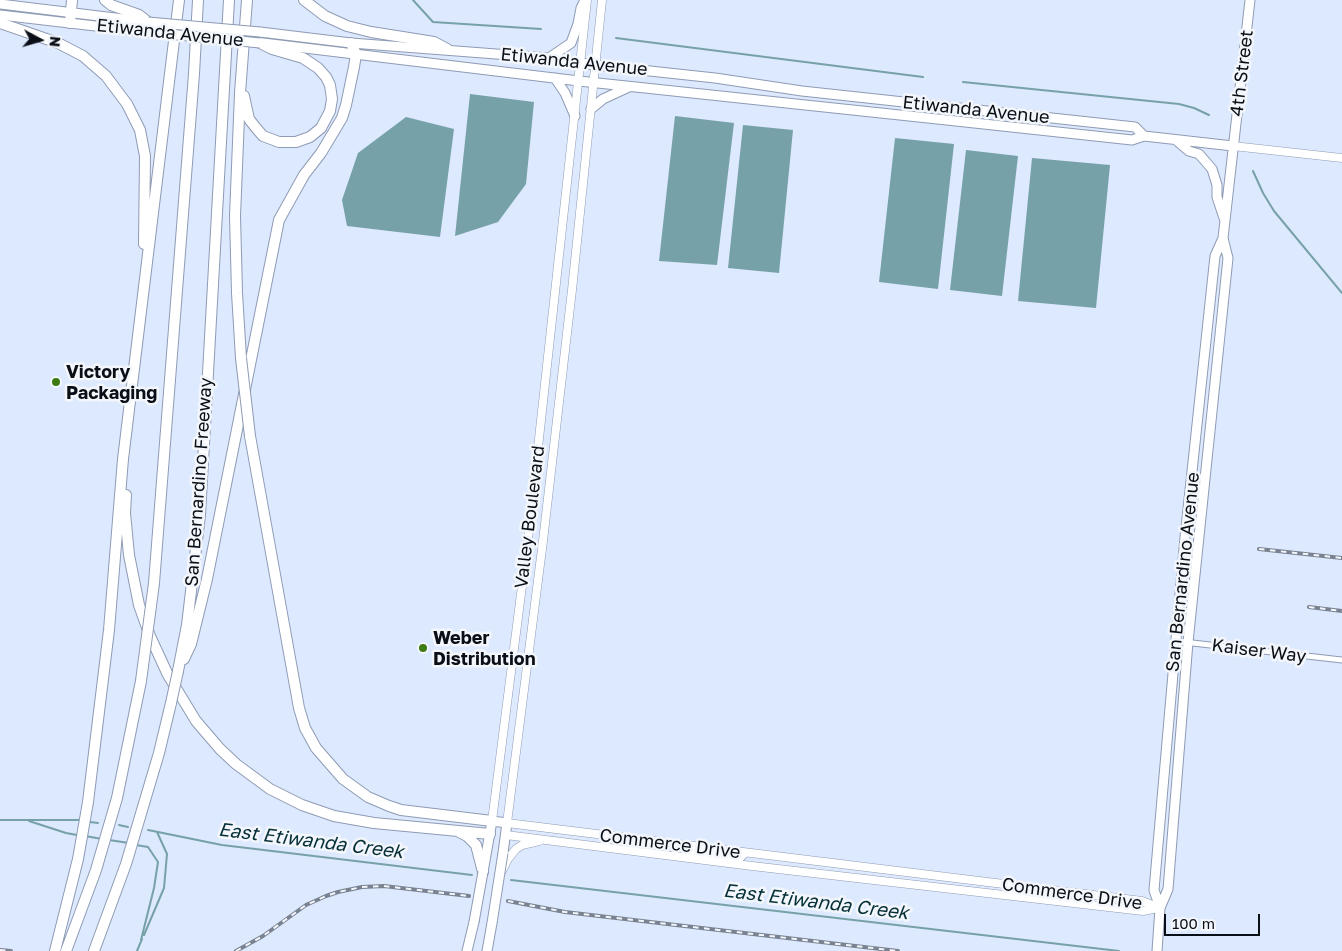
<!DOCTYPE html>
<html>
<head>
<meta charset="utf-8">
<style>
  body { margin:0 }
  #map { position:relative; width:1342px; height:951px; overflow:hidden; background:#dde9fe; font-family:"Golos Text",sans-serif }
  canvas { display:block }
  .north { position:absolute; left:15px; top:15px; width:50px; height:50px; -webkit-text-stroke:4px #f3f6fb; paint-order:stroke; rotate:96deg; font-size:14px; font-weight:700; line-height:20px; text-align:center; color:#0a0f17 }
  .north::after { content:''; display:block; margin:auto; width:18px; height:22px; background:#0a0f17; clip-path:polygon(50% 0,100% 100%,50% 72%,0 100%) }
  .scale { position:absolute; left:1164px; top:914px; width:96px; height:22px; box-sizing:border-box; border:2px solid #0a0f17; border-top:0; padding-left:6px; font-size:15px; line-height:18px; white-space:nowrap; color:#0a0f17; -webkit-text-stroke:4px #f3f6fb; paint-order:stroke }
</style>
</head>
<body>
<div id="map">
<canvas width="1342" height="951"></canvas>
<div class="north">N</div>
<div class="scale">100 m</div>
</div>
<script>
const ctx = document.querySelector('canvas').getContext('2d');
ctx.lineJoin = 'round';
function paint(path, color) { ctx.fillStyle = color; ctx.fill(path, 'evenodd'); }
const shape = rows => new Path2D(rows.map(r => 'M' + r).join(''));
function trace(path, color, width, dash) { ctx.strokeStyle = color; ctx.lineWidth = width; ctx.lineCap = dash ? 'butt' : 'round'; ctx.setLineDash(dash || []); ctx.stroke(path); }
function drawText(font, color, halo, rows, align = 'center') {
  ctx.font = font + ' "Golos Text",sans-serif'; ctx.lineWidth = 5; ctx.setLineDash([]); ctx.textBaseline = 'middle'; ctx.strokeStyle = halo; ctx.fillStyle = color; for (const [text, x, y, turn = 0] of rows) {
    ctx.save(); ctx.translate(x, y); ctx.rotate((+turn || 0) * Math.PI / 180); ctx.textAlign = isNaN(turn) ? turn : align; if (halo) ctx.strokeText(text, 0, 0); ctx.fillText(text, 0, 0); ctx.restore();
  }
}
const water = shape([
  [470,94,534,102,526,184,498,222,455,236],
  [675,116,734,123,717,265,659,261],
  [406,117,454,129,440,237,347,226,342,200,358,153],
  [743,125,793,130,779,273,728,268],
  [895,138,954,144,938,289,879,282],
  [966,150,1018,156,1002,296,950,290],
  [1032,158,1110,165,1096,308,1018,301]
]);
const stream = shape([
  [413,0,433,22,541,29],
  [616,38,923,77],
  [963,82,1179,104,1194,108,1209,115],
  [1253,171,1263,193,1274,211,1342,293],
  [0,820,80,820],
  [29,821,66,833,77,835],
  [90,822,98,823],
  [119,825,128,827],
  [148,830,222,845,472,875],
  [85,836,102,839],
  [109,840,129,843],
  [136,845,148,847,158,862,154,888,141,940],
  [511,880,1119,951],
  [144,935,164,888,167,854,157,832],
  [137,951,142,939]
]);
const street = shape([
  [1175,641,1342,660]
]);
const secondary = shape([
  [602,0,572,290,543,541,507,823,1142,901,1160,908],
  [1233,146,1342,158],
  [492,821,528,539,587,0],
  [506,835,752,866,1143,911,1158,908],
  [684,856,696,853,738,858,741,857,745,853],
  [502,871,508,859,516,849,522,845,539,841]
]);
const primary = shape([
  [0,4,148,22],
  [0,15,147,32],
  [260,32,351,43,549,58,594,65,715,78,802,91,1135,127,1144,136],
  [263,43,579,81,928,118,1132,140,1144,136,1233,146],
  [549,58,571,43,578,24,581,8,585,0],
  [555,78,565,93,575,116],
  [591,109,603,99,629,87],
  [1176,140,1189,151,1199,154,1212,169,1217,185,1217,197,1224,218],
  [483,872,492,821,507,823,503,853],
  [1160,908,1154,890,1185,537,1215,256,1223,238,1250,0],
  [467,951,474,922],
  [487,951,492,923],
  [1157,951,1160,908,1168,889,1188,642,1228,258,1223,238]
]);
const highway = shape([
  [105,0,111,5,139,15,148,22],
  [304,0,325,16,347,26,371,32,434,42,447,49],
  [0,23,58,43,83,56,106,76,127,104,140,130,145,156,144,244],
  [70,23,72,0],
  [244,96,249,119,256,128,263,136,279,142,296,142,310,137,321,128,330,111,332,99,330,85,326,77,318,68,303,58,272,49,260,43],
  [241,358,237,293,235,216,240,93,247,0],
  [250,436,299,708,305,728,316,748,343,779,368,797,389,806,401,810,492,821],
  [126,495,125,513,129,555,139,605,150,636,168,675,196,721,220,749,236,764,270,789,302,805,334,816,374,823,490,834],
  [154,583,194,74,198,0],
  [184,659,191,644,207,579,279,220,304,175,321,153,342,118,346,105,354,67,356,54,351,43],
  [178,671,187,625,200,515,229,0],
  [459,832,467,836,476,845,483,872],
  [55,951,78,859,88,802,109,630,123,459,179,0],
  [66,951,96,870,117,798,141,681],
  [94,951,126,864,159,753,171,703]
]);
const rail = shape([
  [1259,549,1342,558],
  [1309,607,1342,611],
  [508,901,565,912,898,951],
  [0,950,11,951],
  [236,951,263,936,306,905,326,896,338,892,362,887,384,886,469,896]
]);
const primaryBridge = shape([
  [148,22,260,32],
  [147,32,260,43],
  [474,922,483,872],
  [492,923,503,853]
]);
const highwayBridge = shape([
  [241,358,250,436],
  [141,681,154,583],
  [171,703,178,671]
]);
const markers = [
  [56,382,5,"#3f7b14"],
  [423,648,5,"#3f7b14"]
];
const streetNames = [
  ["Etiwanda Avenue",170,33,6],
  ["Etiwanda Avenue",574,62,6],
  ["4th Street",1242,73,-83],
  ["Etiwanda Avenue",976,110,6],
  ["San Bernardino Freeway",199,482,-86],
  ["Valley Boulevard",530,517,-83],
  ["San Bernardino Avenue",1183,572,-84],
  ["Kaiser Way",1259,651,7],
  ["Commerce Drive",670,844,7],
  ["Commerce Drive",1072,894,8]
];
const poiNames = [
  ["Victory",66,372],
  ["Packaging",66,393],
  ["Weber",433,638],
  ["Distribution",433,659]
];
const waterNames = [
  ["East Etiwanda Creek",311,841,7],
  ["East Etiwanda Creek",816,902,7]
];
paint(water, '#77a1a9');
trace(stream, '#77a1a9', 2);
trace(street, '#8e9bb4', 7);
trace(secondary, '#8e9bb4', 9);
trace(primary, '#8e9bb4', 11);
trace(highway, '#8e9bb4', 12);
trace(street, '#fff', 5);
trace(secondary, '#fff', 8);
trace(primary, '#fff', 9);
trace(highway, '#fff', 10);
trace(rail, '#798291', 4);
trace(rail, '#f3f6fb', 2, [5.5]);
trace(primaryBridge, '#8e9bb4', 11, []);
trace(highwayBridge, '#8e9bb4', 12, []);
trace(primaryBridge, '#fff', 9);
trace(highwayBridge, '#fff', 10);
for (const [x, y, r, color] of markers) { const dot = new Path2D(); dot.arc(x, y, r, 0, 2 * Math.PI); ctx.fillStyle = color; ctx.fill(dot); trace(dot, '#f3f6fb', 2); }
drawText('18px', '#0a0f17', '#f3f6fb', streetNames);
drawText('bold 18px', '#0a0f17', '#f3f6fb', poiNames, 'left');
drawText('italic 19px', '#053037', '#f3f6fb', waterNames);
</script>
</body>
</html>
